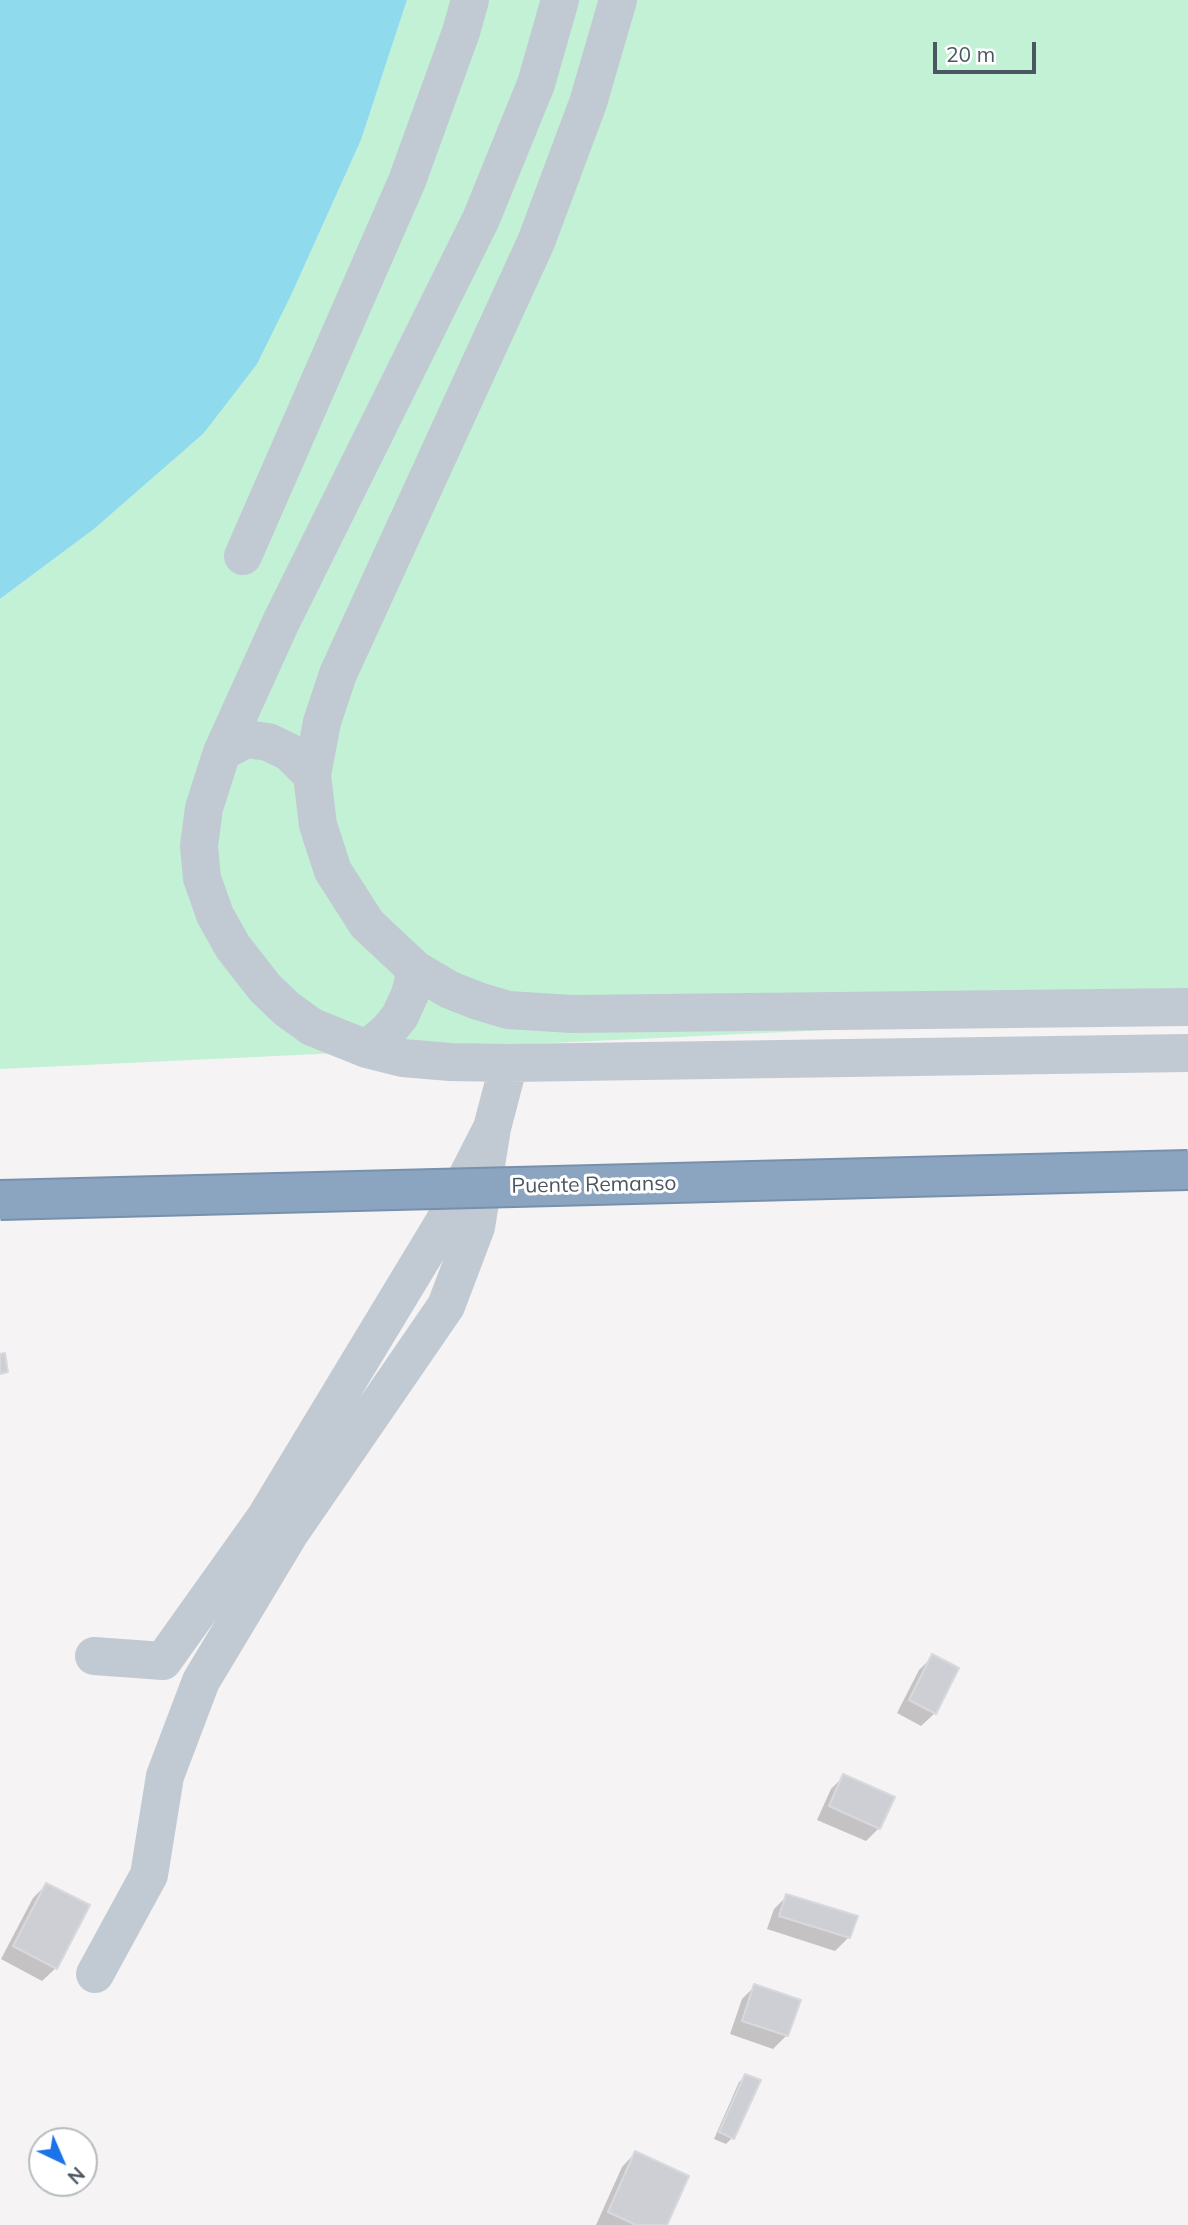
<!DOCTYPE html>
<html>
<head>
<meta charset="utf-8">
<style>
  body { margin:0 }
  #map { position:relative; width:1188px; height:2225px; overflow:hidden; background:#f5f3f3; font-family:Mulish,sans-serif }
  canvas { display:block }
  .north { position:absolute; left:28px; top:2127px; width:70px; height:70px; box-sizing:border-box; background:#fff; border:2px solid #b7bbc0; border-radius:50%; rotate:136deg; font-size:19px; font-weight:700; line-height:28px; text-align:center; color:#4a5661 }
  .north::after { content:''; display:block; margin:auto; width:24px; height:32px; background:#1a73e8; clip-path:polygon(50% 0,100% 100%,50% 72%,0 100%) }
  .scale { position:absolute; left:933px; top:42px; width:103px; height:32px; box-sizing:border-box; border:4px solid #4a5661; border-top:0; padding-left:9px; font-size:21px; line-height:24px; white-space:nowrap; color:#4a5661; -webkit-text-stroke:5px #fff; paint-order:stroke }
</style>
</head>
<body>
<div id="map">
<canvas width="1188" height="2225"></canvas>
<div class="north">N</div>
<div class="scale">20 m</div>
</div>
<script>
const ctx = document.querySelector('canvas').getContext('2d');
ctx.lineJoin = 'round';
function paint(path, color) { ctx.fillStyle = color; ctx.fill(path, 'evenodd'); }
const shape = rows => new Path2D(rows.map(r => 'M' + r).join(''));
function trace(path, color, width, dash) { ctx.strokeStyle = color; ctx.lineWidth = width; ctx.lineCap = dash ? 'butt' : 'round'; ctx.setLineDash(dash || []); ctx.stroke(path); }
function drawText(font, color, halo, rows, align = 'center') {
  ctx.font = font + ' Mulish,sans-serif'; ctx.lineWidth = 6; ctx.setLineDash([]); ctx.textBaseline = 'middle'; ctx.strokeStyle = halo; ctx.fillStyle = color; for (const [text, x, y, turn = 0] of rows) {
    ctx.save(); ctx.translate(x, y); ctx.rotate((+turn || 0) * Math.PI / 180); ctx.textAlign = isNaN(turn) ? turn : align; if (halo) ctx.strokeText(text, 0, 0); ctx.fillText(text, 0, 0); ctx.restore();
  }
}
const green = shape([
  [407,0,1188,0,1188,1013,0,1069,0,599,94,529,203,434,293,291,361,140]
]);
const water = shape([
  [0,0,407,0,361,140,293,291,257,364,203,434,94,529,0,599]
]);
const shadow = shape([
  [932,1657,935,1713,921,1726,897,1713,919,1670],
  [844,1776,879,1828,866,1841,817,1820,831,1789],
  [46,1885,56,1968,42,1981,1,1959,33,1898],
  [787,1896,849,1937,835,1951,767,1929,774,1909],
  [755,1986,787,2035,773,2049,730,2034,742,1999],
  [746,2076,732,2138,726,2144,714,2139,739,2082],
  [635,2153,665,2225,596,2225,622,2167]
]);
const building = shape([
  [5,1353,8,1372,0,1374,0,1354,5,1353],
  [932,1654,959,1668,936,1714,909,1700,932,1654],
  [843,1774,895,1797,880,1829,829,1806,843,1774],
  [46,1883,90,1905,57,1969,13,1946,46,1883],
  [786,1894,858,1916,850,1938,779,1916,786,1894],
  [754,1984,801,2000,788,2036,742,2021,754,1984],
  [745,2074,761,2080,734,2139,719,2132,745,2074],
  [635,2151,689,2176,667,2225,636,2225,608,2212,635,2151]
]);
const minor = shape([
  [560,0,536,84,481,219,281,622,222,752,204,808,199,846,202,878,215,915,233,947,265,988,287,1009,312,1027,367,1049,403,1058,450,1062,509,1063,1188,1053],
  [618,0,588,103,536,242,338,674,322,722,312,775,318,825,333,871,367,924,416,970,450,990,478,1001,508,1010,572,1014,1188,1007],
  [243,556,407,181,461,32,470,0],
  [222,752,246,739,268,742,289,752,312,775],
  [367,1049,388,1031,400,1016,410,994,416,970],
  [94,1656,163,1661,265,1518,444,1222,492,1128,509,1063],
  [95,1974,149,1875,165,1776,201,1681,290,1533,446,1306,476,1227,492,1128]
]);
const highwayBridge = shape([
  [0,1200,1188,1170]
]);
const streetNames = [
  ["Puente Remanso",594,1185,-1]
];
paint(green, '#c3f1d5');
paint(water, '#90daee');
paint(shadow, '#0003');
paint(building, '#cdcfd5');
trace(building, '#d7d9de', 2);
trace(minor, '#c1cad2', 38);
trace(highwayBridge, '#7690ad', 42, []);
trace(highwayBridge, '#8ba5c1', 38);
drawText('21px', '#4a5661', '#fff', streetNames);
</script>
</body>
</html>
